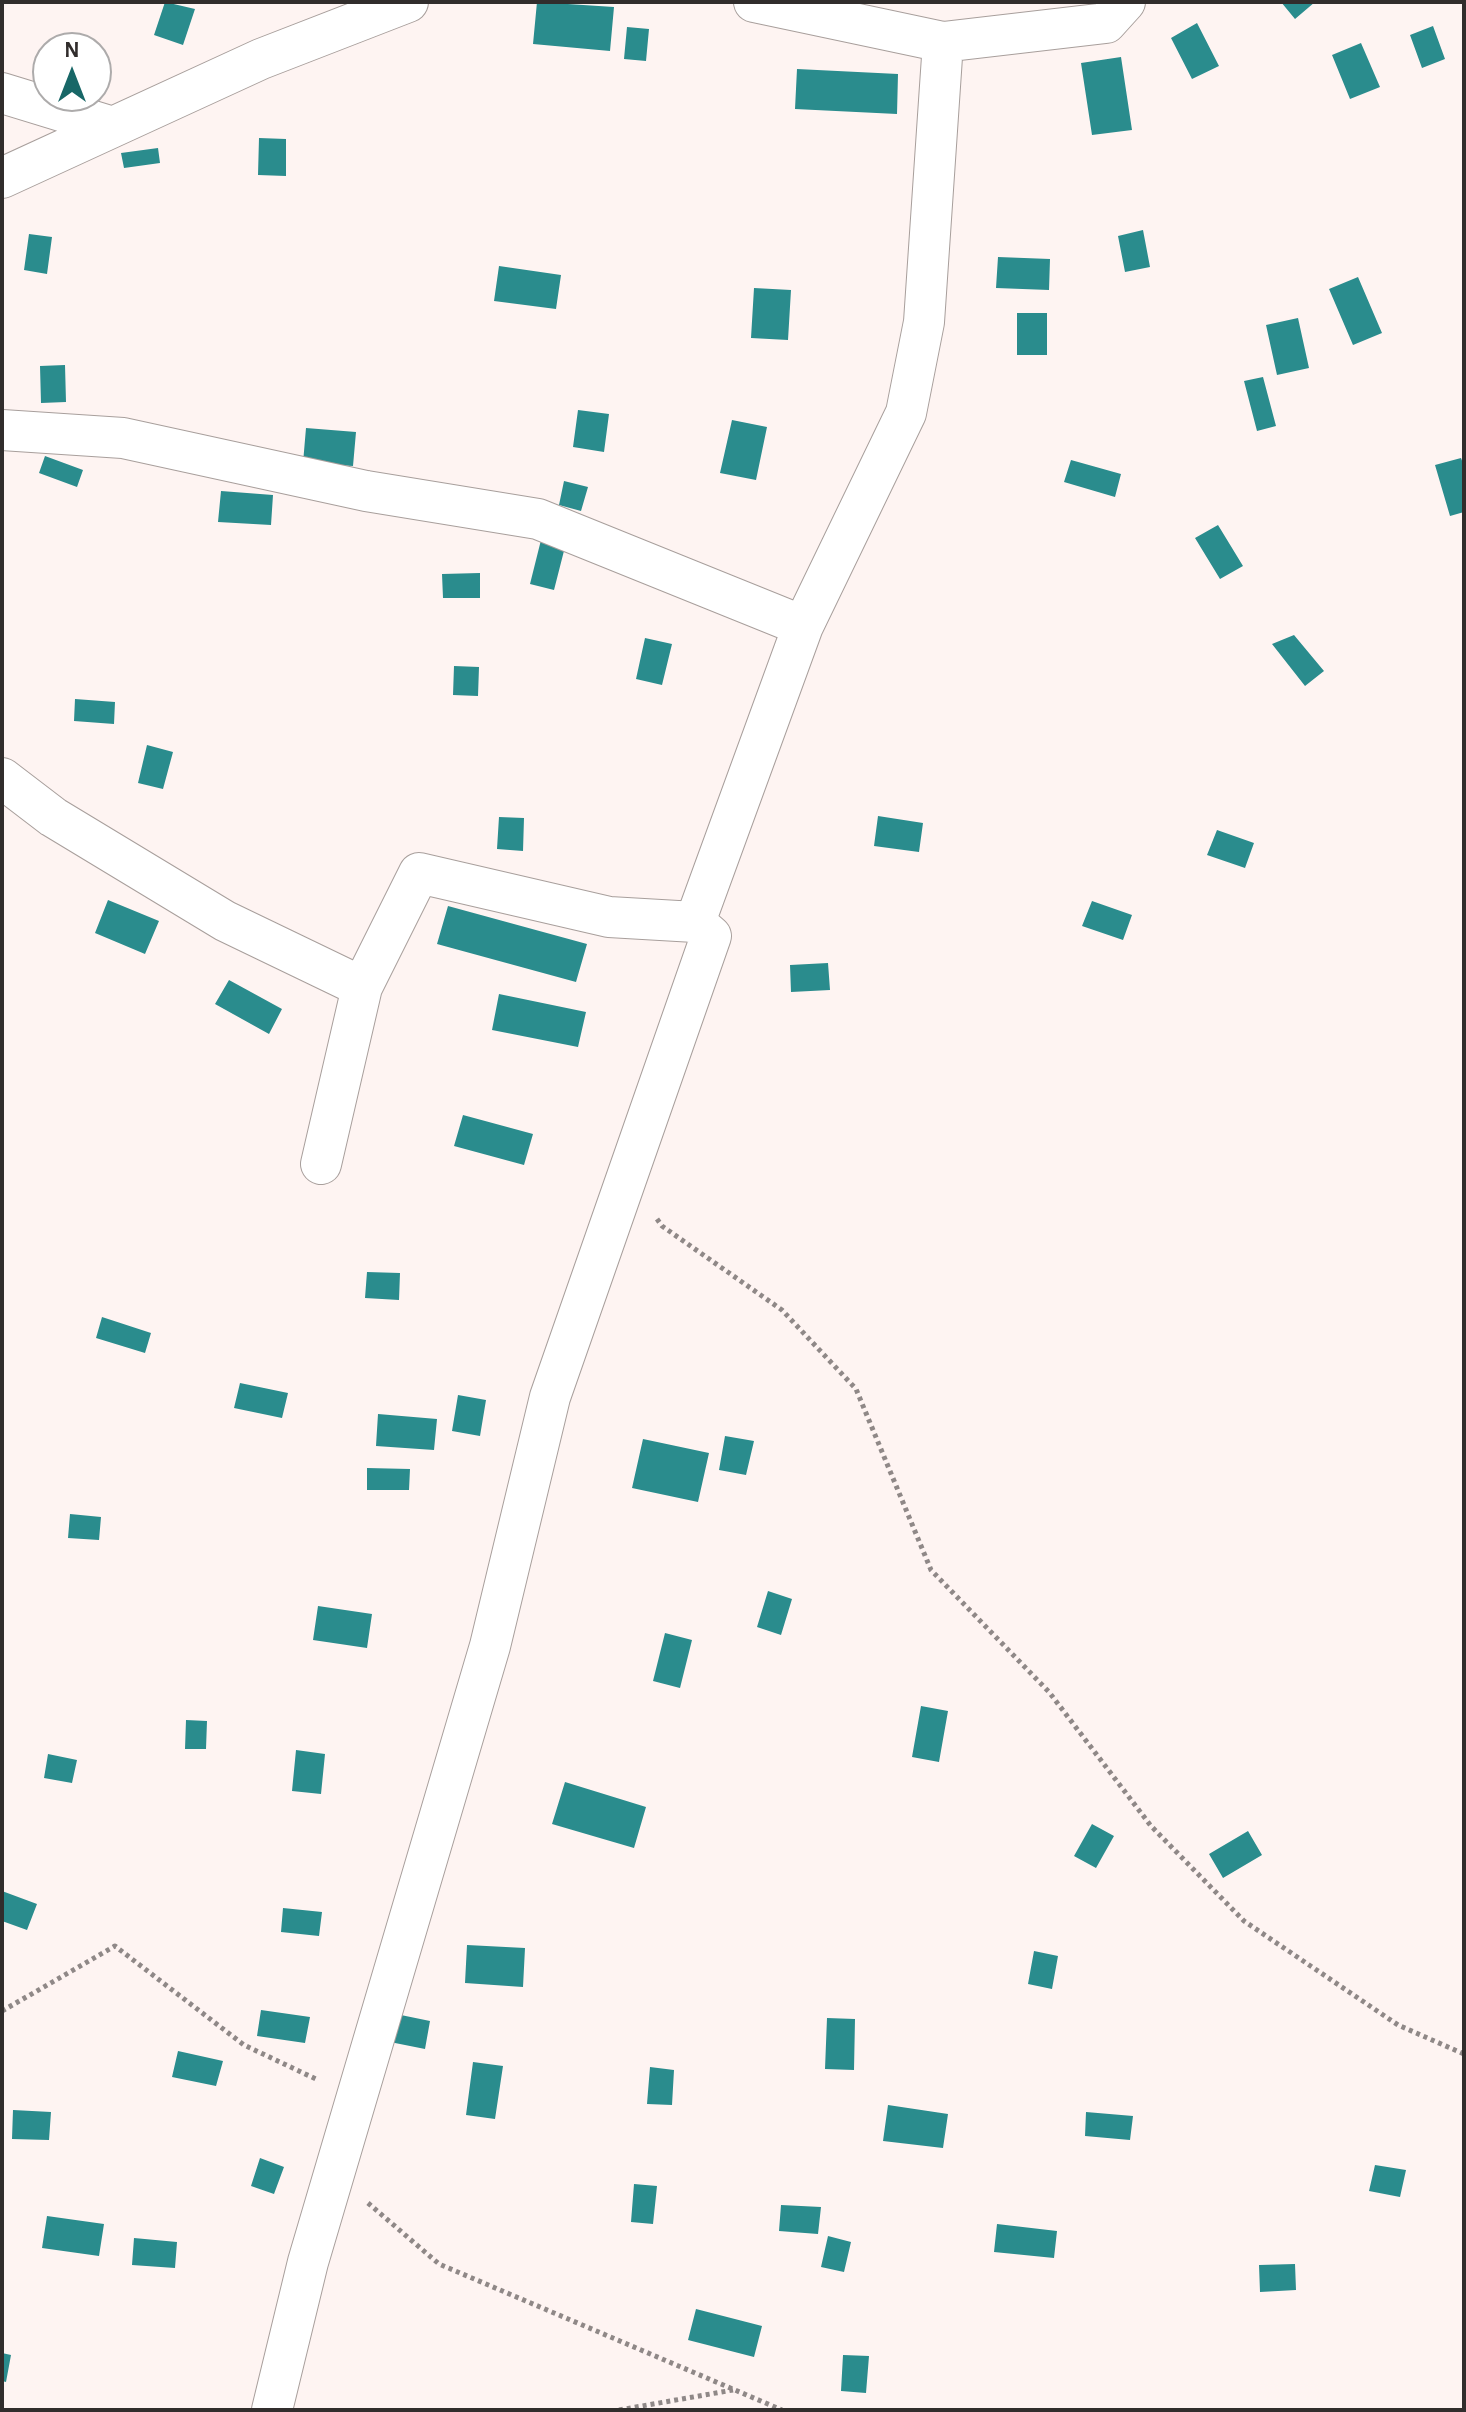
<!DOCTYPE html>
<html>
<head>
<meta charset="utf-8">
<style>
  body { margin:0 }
  #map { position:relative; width:1466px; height:2412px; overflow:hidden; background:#fef4f2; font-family:"Alegreya Sans",sans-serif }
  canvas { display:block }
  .frame { position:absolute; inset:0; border:4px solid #312d2c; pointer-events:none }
  .north { position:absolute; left:32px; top:32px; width:80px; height:80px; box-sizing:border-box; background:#fff; border:2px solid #adabab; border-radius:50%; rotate:0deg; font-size:22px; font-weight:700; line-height:32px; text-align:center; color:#312d2c }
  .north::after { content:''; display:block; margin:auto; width:28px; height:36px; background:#186767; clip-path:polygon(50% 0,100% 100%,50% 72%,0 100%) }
</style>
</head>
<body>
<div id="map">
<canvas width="1466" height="2412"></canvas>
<div class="frame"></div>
<div class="north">N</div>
</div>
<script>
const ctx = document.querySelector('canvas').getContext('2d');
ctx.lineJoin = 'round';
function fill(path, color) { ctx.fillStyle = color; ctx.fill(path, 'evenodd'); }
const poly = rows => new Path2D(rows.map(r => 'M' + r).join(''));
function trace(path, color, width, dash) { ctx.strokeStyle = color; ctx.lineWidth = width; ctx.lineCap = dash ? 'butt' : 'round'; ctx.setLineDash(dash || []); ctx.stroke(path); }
fill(poly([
  [165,2,195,9,183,45,154,35],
  [537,2,614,7,610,51,533,44],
  [1281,2,1315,2,1295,19],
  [1197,23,1219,66,1192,79,1171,38],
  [1433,26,1445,59,1422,68,1410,35],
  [627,27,649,29,646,61,624,59],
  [1361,43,1380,87,1350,99,1332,55],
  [1121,57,1132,130,1092,135,1081,63],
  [797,69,898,74,897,114,795,109],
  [259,138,286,139,286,176,258,175],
  [158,148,160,163,124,168,121,153],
  [1143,230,1150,267,1125,272,1118,236],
  [29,234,52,237,47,274,24,270],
  [998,257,1050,259,1049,290,996,288],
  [499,266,561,275,556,309,494,301],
  [1358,277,1382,333,1353,345,1329,289],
  [754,288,791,290,788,340,751,338],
  [1017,313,1047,313,1047,355,1017,355],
  [1298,318,1309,368,1277,375,1266,325],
  [65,365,66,402,41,403,40,366],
  [1263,377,1276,426,1257,431,1244,381],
  [578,410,609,414,604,452,573,447],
  [732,420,767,427,756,480,720,473],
  [306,428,356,432,353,466,303,463],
  [45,456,83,470,77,487,39,473],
  [1461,458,1464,466,1464,512,1450,516,1435,465],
  [1071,460,1121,474,1115,497,1064,482],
  [564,481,588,487,581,511,559,505],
  [221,491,273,495,271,525,218,522],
  [1218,525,1243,566,1220,579,1195,538],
  [542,536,566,543,554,590,530,584],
  [480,573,480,598,443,598,442,574],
  [1294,635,1324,671,1305,686,1272,644],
  [645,638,672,644,662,685,636,679],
  [454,666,479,667,478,696,453,695],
  [75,699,115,702,114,724,74,721],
  [147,745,173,752,163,789,138,783],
  [878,816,923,823,919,852,874,846],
  [499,817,524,818,523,851,497,849],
  [1217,830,1254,843,1245,868,1207,855],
  [108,900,159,921,145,954,95,933],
  [1092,901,1132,915,1123,940,1082,926],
  [448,906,587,944,576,982,437,944],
  [828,963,830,990,791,992,790,965],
  [229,980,282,1009,269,1034,215,1004],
  [499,994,586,1012,578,1047,492,1030],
  [463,1115,533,1134,524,1165,454,1146],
  [367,1272,400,1273,399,1300,365,1298],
  [102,1317,151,1333,145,1353,96,1338],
  [240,1383,288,1393,282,1418,234,1408],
  [458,1395,486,1400,480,1436,452,1431],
  [378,1414,437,1419,434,1450,376,1446],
  [725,1436,754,1441,746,1475,719,1470],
  [643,1439,709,1453,698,1502,632,1488],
  [367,1468,410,1469,409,1490,367,1490],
  [70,1514,101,1517,99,1540,68,1538],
  [768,1591,792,1599,781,1635,757,1627],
  [318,1606,372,1614,367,1648,313,1640],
  [665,1633,692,1640,680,1688,653,1681],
  [921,1706,948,1711,939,1762,912,1757],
  [186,1720,207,1721,206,1749,185,1749],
  [296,1750,325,1754,321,1794,292,1791],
  [48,1754,77,1760,72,1783,44,1778],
  [565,1782,646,1807,634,1848,552,1824],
  [1092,1824,1114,1836,1096,1868,1074,1856],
  [1248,1831,1262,1855,1223,1878,1209,1854],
  [2,1891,37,1904,27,1930,2,1921],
  [283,1908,322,1912,319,1936,281,1932],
  [467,1945,525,1948,523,1987,465,1983],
  [1034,1951,1058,1956,1052,1989,1028,1984],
  [261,2010,310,2017,305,2043,257,2036],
  [396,2014,430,2021,425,2049,390,2042],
  [827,2018,855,2019,854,2070,825,2069],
  [178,2051,223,2061,216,2086,172,2077],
  [473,2062,503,2066,495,2119,466,2115],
  [650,2067,674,2070,672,2105,647,2104],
  [888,2105,948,2114,943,2148,883,2141],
  [13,2110,51,2112,49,2140,12,2139],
  [1086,2112,1133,2116,1130,2140,1085,2136],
  [260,2158,284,2167,274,2194,251,2186],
  [1375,2165,1406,2170,1400,2197,1369,2191],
  [634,2184,657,2186,653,2224,631,2222],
  [781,2205,821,2207,818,2234,779,2231],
  [47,2216,104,2224,99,2256,42,2248],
  [997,2224,1057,2231,1054,2258,994,2252],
  [828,2236,851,2242,844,2272,821,2267],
  [134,2238,177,2242,175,2268,132,2265],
  [1295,2264,1296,2290,1260,2292,1259,2265],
  [696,2309,762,2326,754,2357,688,2340],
  [2,2353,11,2355,6,2382,2,2381],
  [843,2355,869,2356,866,2393,841,2391]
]), '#2a8c8d');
const street = poly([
  [943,42,1106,23,1125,2],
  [2,93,113,127],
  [2,178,261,59,408,2],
  [2,430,123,438,366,491,538,519,803,626],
  [2,778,53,817,225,921,362,987,419,873,609,917,695,922],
  [321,1164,362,987],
  [272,2410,308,2262,490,1646,550,1397,711,936,695,922,803,626,906,413,924,322,943,42,754,2]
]);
trace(street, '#a89f9c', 42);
trace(poly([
  [657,1219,662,1226,782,1310,856,1389,931,1570,1049,1692,1151,1826,1244,1921,1398,2025,1464,2054],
  [2,2011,115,1946,244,2045,318,2080],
  [368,2203,439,2264,782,2410],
  [619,2410,733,2390]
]), '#8f8887', 5, [4, 4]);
trace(street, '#fff', 40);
</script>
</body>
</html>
